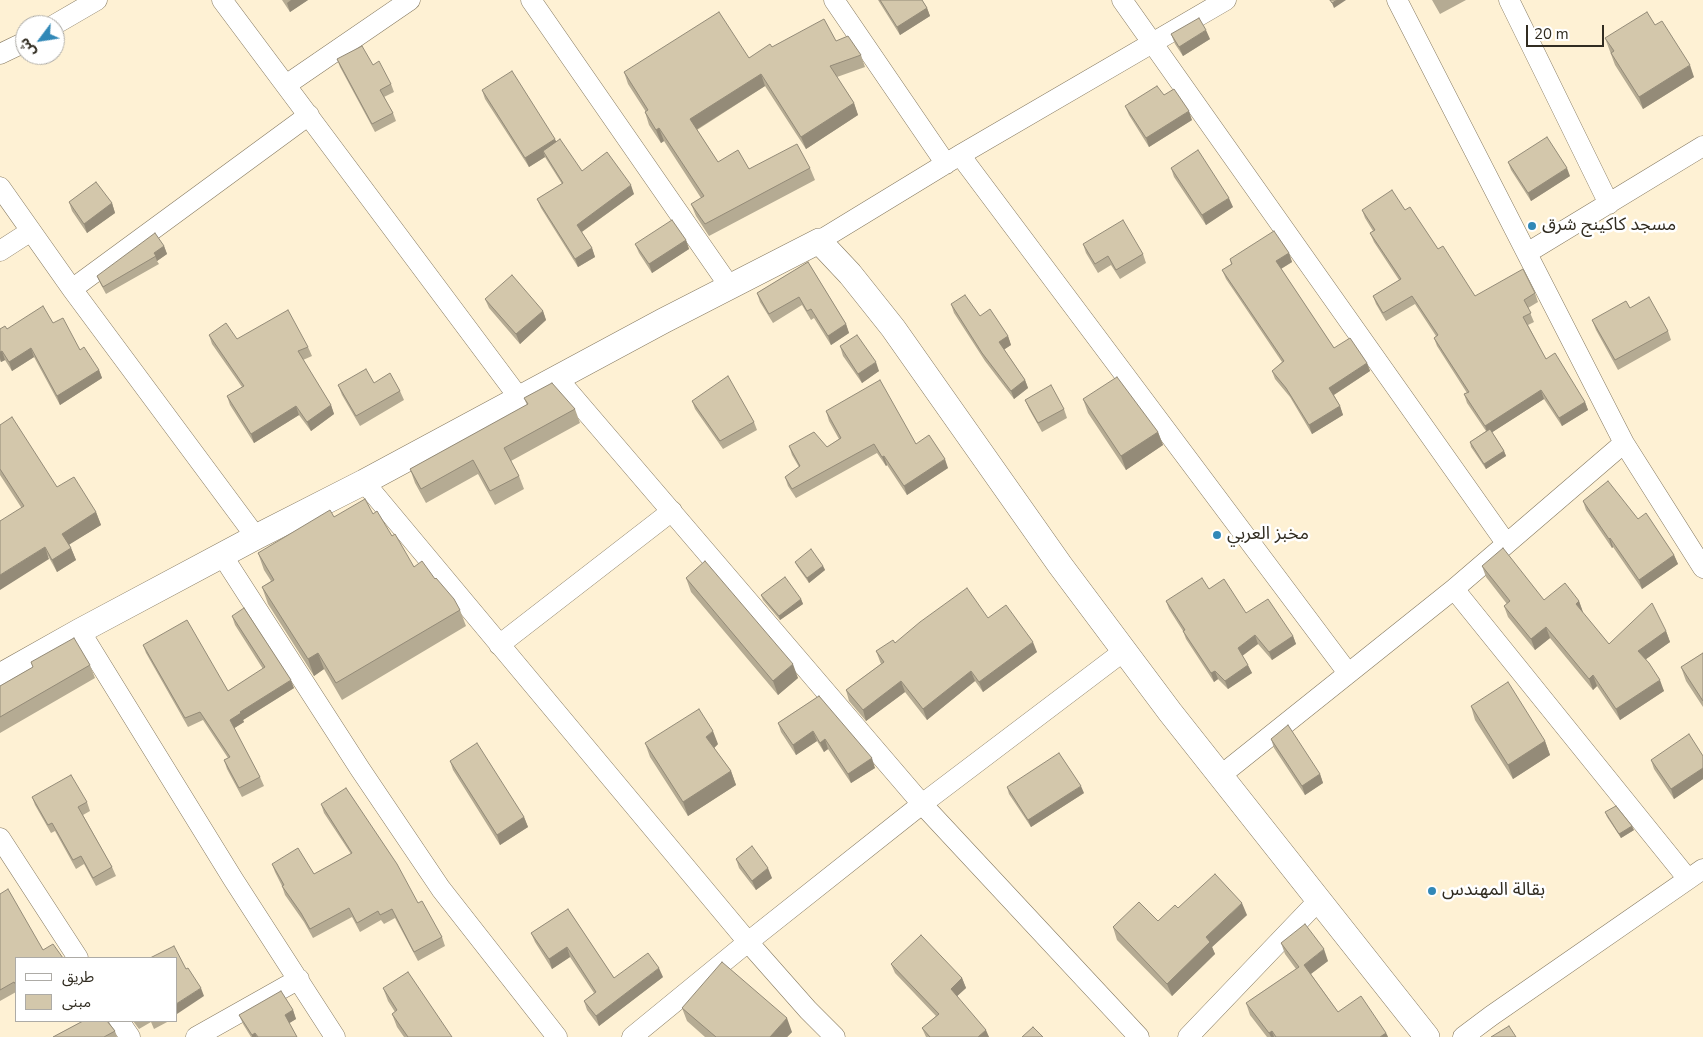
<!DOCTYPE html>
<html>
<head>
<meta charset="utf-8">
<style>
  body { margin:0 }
  #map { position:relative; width:1703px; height:1037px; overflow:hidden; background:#fef1d4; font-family:"Nunito Sans","Noto Sans Arabic",sans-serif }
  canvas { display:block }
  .legend { position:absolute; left:15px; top:957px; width:162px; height:65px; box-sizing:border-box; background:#fff; border:1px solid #adaba6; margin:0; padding:6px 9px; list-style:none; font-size:15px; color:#312c21 }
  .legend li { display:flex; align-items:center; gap:10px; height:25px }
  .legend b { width:25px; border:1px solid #adaba6 }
  .north { position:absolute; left:15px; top:15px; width:50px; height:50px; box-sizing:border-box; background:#fff; border:1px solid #adaba6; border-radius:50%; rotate:239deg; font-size:14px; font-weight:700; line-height:20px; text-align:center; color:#312c21 }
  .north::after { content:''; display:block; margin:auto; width:18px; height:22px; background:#3188b7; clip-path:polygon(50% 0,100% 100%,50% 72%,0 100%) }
  .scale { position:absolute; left:1526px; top:25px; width:78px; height:22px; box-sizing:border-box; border:2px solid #312c21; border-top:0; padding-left:6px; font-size:15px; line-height:18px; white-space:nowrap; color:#312c21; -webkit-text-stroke:4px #fff; paint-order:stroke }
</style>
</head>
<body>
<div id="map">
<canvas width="1703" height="1037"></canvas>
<ul class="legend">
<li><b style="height:6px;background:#fff"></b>طريق</li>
<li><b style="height:14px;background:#d3c7ab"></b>مبنى</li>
</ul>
<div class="north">ش</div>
<div class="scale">20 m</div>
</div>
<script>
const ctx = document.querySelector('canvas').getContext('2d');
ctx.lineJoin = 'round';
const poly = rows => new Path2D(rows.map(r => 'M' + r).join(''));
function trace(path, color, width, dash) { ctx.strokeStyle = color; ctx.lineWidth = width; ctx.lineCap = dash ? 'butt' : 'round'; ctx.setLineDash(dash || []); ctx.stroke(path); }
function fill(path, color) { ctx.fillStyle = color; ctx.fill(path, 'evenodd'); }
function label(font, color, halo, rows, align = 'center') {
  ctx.font = font + ' "Nunito Sans","Noto Sans Arabic",sans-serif'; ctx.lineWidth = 5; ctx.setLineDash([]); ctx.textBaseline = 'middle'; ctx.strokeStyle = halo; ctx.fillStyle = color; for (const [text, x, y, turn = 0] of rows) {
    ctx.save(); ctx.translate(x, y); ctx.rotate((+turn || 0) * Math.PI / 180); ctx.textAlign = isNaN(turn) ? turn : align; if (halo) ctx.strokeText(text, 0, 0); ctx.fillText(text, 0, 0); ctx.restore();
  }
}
const minor = poly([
  [222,0,520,399],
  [531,0,730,287],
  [834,0,946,164],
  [1122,0,1506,543],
  [1397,0,1624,443,1703,568],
  [1509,0,1609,204],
  [54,25,97,0],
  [0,54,25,42],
  [286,85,410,0],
  [960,155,1348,673],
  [0,187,72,289,256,537],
  [819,241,960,155,1226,0],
  [0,251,31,231],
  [1527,253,1703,146],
  [72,289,309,115],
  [558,379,922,804,1139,1037],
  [364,482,748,942,808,1010,835,1037],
  [222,555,360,769,441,889,557,1037],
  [1454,589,1688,879],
  [80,631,233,879,335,1037],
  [499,645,672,511],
  [1220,776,1454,589,1624,443],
  [0,838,78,958],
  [119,1021,130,1037],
  [196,1037,299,979],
  [632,1037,748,942,922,804,1124,651],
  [1188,1037,1318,901],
  [1463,1037,1491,1016,1703,869]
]);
const tertiary = poly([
  [0,676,80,631,256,537,364,482,663,321,819,241,850,274,893,328,1060,565,1170,712,1427,1037]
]);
trace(minor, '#857960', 21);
trace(tertiary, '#857960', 26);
trace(minor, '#fff', 20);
trace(tertiary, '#fff', 25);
fill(poly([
  [282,0,308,0,290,12],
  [878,0,922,0,927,8,930,16,900,35],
  [1432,0,1466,0,1440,14],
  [1171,34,1210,39,1183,56,1175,44],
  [1605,38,1694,77,1643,109,1615,65],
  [836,41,861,55,865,67,837,77,854,103,858,115,806,149,765,86,697,130,718,162,749,169,810,168,815,180,709,236,696,216,691,204,701,198,664,141,661,143,649,125,645,112,646,112,628,84,624,72,749,58,772,47],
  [337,59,373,65,391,84,394,92,384,97,393,113,396,121,375,132,340,67],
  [482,90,556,141,582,171,634,194,582,232,592,248,595,257,578,267,541,208,537,199,562,184,545,157,529,167,485,99],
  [1164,95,1192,120,1149,147,1129,115,1125,106],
  [1508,162,1570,176,1531,201,1511,170],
  [1171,168,1233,207,1206,225,1174,177],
  [69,202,112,203,115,213,87,233,72,211],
  [1362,210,1405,210,1438,249,1475,296,1535,293,1538,302,1528,308,1534,322,1528,325,1546,359,1585,402,1588,410,1562,426,1544,399,1492,432,1504,451,1506,456,1486,469,1471,447,1470,442,1486,431,1467,403,1464,394,1467,393,1437,346,1434,338,1436,336,1415,304,1386,321,1376,304,1373,296,1399,280,1374,242,1370,233,1373,231,1365,218],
  [686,240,689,249,652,273,639,253,635,244],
  [1083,244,1143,254,1146,263,1120,279,1111,265,1098,273,1086,253],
  [164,246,167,254,157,261,159,264,106,294,100,283,97,276],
  [1289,253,1292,262,1281,269,1334,348,1367,363,1370,371,1334,395,1340,406,1343,415,1312,434,1290,397,1275,379,1272,371,1282,362,1226,279,1222,270,1231,264,1230,259],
  [808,262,846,324,849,333,831,345,814,318,811,320,802,305,773,323,760,302,757,293],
  [485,299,543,311,546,320,520,344,489,308],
  [951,304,980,316,1008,336,1011,345,1004,349,1025,380,1028,388,1014,399,985,361,954,313],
  [1592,320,1668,331,1671,340,1618,370,1596,330],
  [53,323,99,370,102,378,60,405,34,357,12,371,5,360,1,362,0,360,0,329,7,329],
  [209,335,237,339,308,347,312,356,303,360,331,405,334,414,311,431,299,415,254,443,230,405,227,396,242,387,212,344],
  [840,346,879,371,862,383,843,356],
  [374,383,400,391,404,400,360,426,342,395,338,385],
  [524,398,575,409,580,423,511,461,519,476,524,489,495,505,478,474,426,503,415,483,410,469,527,405],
  [1083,399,1158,432,1163,445,1126,470,1088,413],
  [1025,400,1064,409,1067,418,1042,432,1029,409],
  [692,401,754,422,757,430,723,449,695,409],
  [826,411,916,444,948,468,907,495,887,465,886,466,877,453,796,498,788,486,785,477,799,467,792,455,789,446,827,447,839,439,829,421],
  [0,425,57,487,96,512,101,525,69,544,71,548,76,560,57,572,21,507,0,475],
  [1583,501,1638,519,1674,555,1678,564,1642,589,1613,547,1612,548,1586,510],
  [373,514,392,536,414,567,435,579,460,610,466,626,342,700,324,669,314,676,268,604,262,587,271,581,264,570,258,553,334,517],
  [795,562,823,566,825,570,809,583,797,566],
  [1482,566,1544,600,1579,601,1583,613,1609,644,1666,631,1670,642,1646,659,1664,691,1620,720,1597,686,1593,690,1550,638,1535,650,1508,617,1504,606,1507,604,1486,577],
  [686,578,798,678,778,695,691,592],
  [1209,589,1246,613,1293,636,1296,644,1272,660,1258,644,1242,655,1252,673,1228,689,1218,679,1214,682,1186,639,1183,631,1169,609,1166,601],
  [761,595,801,599,803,604,780,620,763,600],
  [232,616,294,688,243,720,244,722,234,728,260,777,264,786,242,797,227,769,224,760,228,758,203,720,188,727,146,653,143,645,228,691,263,669,235,625],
  [988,618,1037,652,983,692,975,681,927,720,905,692,866,721,849,701,846,690,881,664,876,651,895,643],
  [1703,653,1703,707,1686,681,1681,667],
  [31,662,90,665,95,678,0,733,0,686,33,667],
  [819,696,875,768,851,783,828,749,824,752,817,741,796,755,781,732,778,723],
  [1471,706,1545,741,1550,755,1513,779,1475,720],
  [1271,739,1320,774,1323,783,1305,795,1274,748],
  [645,743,718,744,714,748,731,771,736,785,688,816,650,757],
  [1703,756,1703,779,1674,799,1654,769,1651,760],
  [450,761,524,817,528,827,500,845,453,770],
  [1007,787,1084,793,1031,827,1009,794],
  [32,797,87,802,90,811,83,815,112,867,116,876,96,886,84,864,76,869,55,831,51,833,35,805],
  [321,804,418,903,442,937,445,946,418,961,395,918,384,924,381,920,360,932,352,917,313,938,304,922,285,895,282,886,275,872,272,864,314,874,351,854,324,813],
  [1605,812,1634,830,1621,838,1607,817],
  [736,859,772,878,756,890,739,868],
  [0,894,43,950,63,958,16,958,16,992,0,1001],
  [1178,908,1247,915,1212,947,1215,954,1172,996,1117,940,1113,927,1158,921],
  [568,909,614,978,663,977,599,1026,587,1010,584,1001,594,993,570,957,552,969,535,942,531,933],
  [1281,943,1328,961,1311,974,1338,1012,1386,1033,1388,1037,1267,1037,1250,1015,1246,1003,1296,969,1285,954],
  [891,964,962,978,966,988,957,996,989,1037,926,1037,922,1028,936,1016,895,973],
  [383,988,452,1037,404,1037,397,1027,392,1014,395,1012,388,1001],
  [682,1008,792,1032,787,1037,705,1037,687,1021],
  [293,1010,296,1019,289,1023,297,1037,251,1037,243,1024,239,1015],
  [83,1021,108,1021,115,1031,117,1037,53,1037],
  [133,1021,169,1021,154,1029,151,1022,139,1029]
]), '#b5ab93');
fill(poly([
  [291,0,308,0,290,12,287,3],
  [1337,0,1346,0,1334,8,1332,3],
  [927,8,930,16,900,35,897,27],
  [1206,30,1210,39,1183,56,1179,47],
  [1690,65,1694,77,1643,109,1639,97],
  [761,74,765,86,694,131,690,119],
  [854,103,858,115,806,149,801,137],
  [1189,111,1192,120,1149,147,1146,138],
  [659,128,664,141,661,143,656,130],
  [555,139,559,148,543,151,545,157,529,167,525,158],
  [1567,168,1570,176,1531,201,1528,193],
  [631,185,634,194,580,233,577,225],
  [1229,198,1233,207,1206,225,1202,215],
  [112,203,115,213,87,233,84,224],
  [686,240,689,249,652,273,649,264],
  [164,246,167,254,157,261,154,253],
  [592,248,595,257,578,267,575,259],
  [1289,253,1292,262,1279,270,1276,261],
  [543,311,546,320,520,344,516,334],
  [846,324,849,333,831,345,828,336],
  [1008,336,1011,345,1002,351,999,342],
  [31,348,34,357,12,371,9,362],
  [2,351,5,360,1,362,0,358,0,352],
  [876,362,879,371,862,383,858,374],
  [1367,363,1370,371,1332,396,1329,388],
  [99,370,102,378,60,405,57,396],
  [1025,380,1028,388,1014,399,1011,391],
  [1541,390,1544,399,1488,435,1485,426],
  [1585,402,1588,410,1562,426,1559,418],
  [331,405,334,414,311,431,307,422],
  [296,406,299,415,254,443,251,434],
  [1340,406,1343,415,1312,434,1309,425],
  [1158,432,1163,445,1126,470,1121,456],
  [1504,451,1506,456,1486,469,1484,464],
  [884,456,887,465,886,466,882,457],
  [945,459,948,468,907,495,904,486],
  [96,512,101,525,67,546,62,534],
  [1610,538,1613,547,1612,548,1609,539],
  [45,547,49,559,0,590,0,575],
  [71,548,76,560,57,572,52,560],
  [1674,555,1678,564,1642,589,1639,580],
  [823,566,825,570,809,583,807,578],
  [801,599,803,604,780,620,779,616],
  [1579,601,1583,612,1580,615,1576,604],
  [1546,627,1550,638,1535,650,1531,639],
  [1666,631,1670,642,1642,662,1638,651],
  [1255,635,1258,644,1241,657,1238,648],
  [1293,636,1296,644,1272,660,1269,652],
  [1033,642,1037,652,983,692,979,682],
  [318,653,324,669,314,676,308,659],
  [793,664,798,678,778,695,773,681],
  [1248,665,1252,673,1228,689,1225,681],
  [971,671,975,681,927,720,923,709],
  [1215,671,1218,679,1214,682,1211,673],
  [1593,675,1597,686,1593,690,1589,679],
  [291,680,294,688,243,720,244,722,233,729,230,720,240,712],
  [1660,680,1664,691,1620,720,1616,709],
  [901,681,905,692,866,721,863,710],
  [713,731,718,744,711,751,706,737],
  [813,731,817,741,796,755,793,745],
  [825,739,828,749,824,752,820,743],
  [1545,741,1550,755,1513,779,1508,765],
  [872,758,875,768,851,783,848,774],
  [1703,768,1703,779,1674,799,1671,789],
  [731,771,736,785,688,816,683,802],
  [1320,774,1323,783,1305,795,1302,786],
  [1081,786,1084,793,1031,827,1028,820],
  [524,817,528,827,500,845,497,835],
  [1632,826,1634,830,1621,838,1619,834],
  [768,868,772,878,756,890,752,881],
  [1242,903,1247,915,1212,947,1215,954,1172,996,1167,984,1206,937],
  [567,947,570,957,552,969,549,959],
  [1324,949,1328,961,1308,976,1304,965],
  [659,968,663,977,599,1026,596,1016],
  [962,978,966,988,954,999,951,989],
  [201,988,204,996,177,1014,176,1011,176,1004],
  [293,1010,296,1019,288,1024,285,1015],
  [787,1018,792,1032,787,1037,770,1037],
  [986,1030,989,1037,978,1037],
  [1272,1031,1274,1037,1271,1037,1269,1033],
  [255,1033,257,1037,252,1037,252,1035],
  [1386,1033,1388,1037,1380,1037]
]), '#948b78');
const building = poly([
  [880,0,922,0,927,8,897,27,880,0],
  [1330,0,1337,0,1332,3,1330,0],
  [719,12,749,58,770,44,772,47,824,19,836,41,848,36,861,55,830,66,854,103,801,137,761,74,690,119,718,162,738,150,749,169,797,144,810,168,705,224,691,204,704,196,659,128,656,130,645,112,648,110,624,72,719,12],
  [1647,12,1655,25,1662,21,1690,65,1639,97,1611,53,1614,51,1605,38,1647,12],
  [1199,18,1206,30,1179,47,1171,34,1199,18],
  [362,46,373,65,379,61,391,84,380,90,393,113,372,124,337,59,362,46],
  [512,71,555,139,525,158,482,90,512,71],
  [1157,86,1164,95,1174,89,1189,111,1146,138,1125,106,1157,86],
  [1547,137,1567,168,1528,193,1508,162,1547,137],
  [560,139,582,171,607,152,631,185,577,225,592,248,575,259,537,199,563,183,543,151,560,139],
  [1198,150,1229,198,1202,215,1171,168,1198,150],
  [96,182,112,203,84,224,69,202,96,182],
  [1392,190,1405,210,1410,207,1438,249,1443,246,1475,296,1523,269,1535,293,1524,300,1531,313,1523,317,1546,359,1555,353,1585,402,1559,418,1541,390,1485,426,1464,394,1469,392,1434,338,1438,335,1412,296,1383,313,1373,296,1401,279,1370,233,1375,230,1362,210,1392,190],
  [672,220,686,240,649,264,635,244,672,220],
  [1123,220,1143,254,1116,270,1108,256,1095,264,1083,244,1123,220],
  [1274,231,1289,253,1276,261,1334,348,1350,338,1367,363,1329,388,1340,406,1309,425,1286,388,1272,371,1284,361,1222,270,1232,264,1230,259,1274,231],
  [155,233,164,246,154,253,156,256,103,287,97,276,155,233],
  [808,262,846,324,828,336,811,309,807,311,799,297,769,314,757,293,808,262],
  [512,275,543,311,516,334,485,299,512,275],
  [965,295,980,316,990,309,1008,336,999,342,1025,380,1011,391,982,353,951,304,965,295],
  [1649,297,1668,331,1615,360,1592,320,1626,301,1630,308,1649,297],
  [43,306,53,323,63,318,80,350,84,347,99,370,57,396,31,348,9,362,2,351,0,352,0,329,5,326,7,329,43,306],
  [288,310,308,347,298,351,331,405,307,422,296,406,251,434,227,396,244,386,209,335,226,323,237,339,288,310],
  [857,335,876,362,858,374,840,346,857,335],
  [366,369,374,383,390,373,400,391,356,416,338,385,366,369],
  [728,376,754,422,720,441,692,401,728,376],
  [1117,377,1158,432,1121,456,1083,399,1117,377],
  [880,380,916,444,929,435,945,459,904,486,884,456,882,457,874,444,792,489,785,477,800,466,789,446,814,432,827,447,841,438,826,411,880,380],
  [552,383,575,409,504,448,519,476,490,491,473,460,421,489,410,469,528,404,524,398,552,383],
  [1051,385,1064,409,1038,423,1025,400,1051,385],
  [12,417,57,487,74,477,96,512,62,534,71,548,52,560,45,547,0,575,0,521,24,506,0,469,0,425,12,417],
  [1490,429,1504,451,1484,464,1470,442,1490,429],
  [1608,481,1638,519,1646,513,1674,555,1639,580,1610,538,1609,539,1583,501,1608,481],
  [365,499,373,514,377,511,392,536,395,534,414,567,422,561,435,579,436,578,454,599,460,610,336,683,318,653,308,659,262,587,274,580,258,553,330,510,334,517,365,499],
  [1503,548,1544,600,1565,583,1579,601,1576,604,1609,644,1652,603,1666,631,1638,651,1649,663,1660,680,1616,709,1593,675,1589,679,1546,627,1531,639,1504,606,1510,601,1482,566,1503,548],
  [811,549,823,566,807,578,795,562,811,549],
  [705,561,793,664,773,681,686,578,705,561],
  [785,577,801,599,779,616,761,595,785,577],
  [1202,578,1209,589,1224,579,1246,613,1268,599,1293,636,1269,652,1255,635,1238,648,1248,665,1225,681,1215,671,1211,673,1183,631,1185,630,1166,601,1202,578],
  [967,588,988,618,1006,605,1033,642,979,682,971,671,923,709,901,681,863,710,846,690,884,662,876,651,893,640,895,643,920,622,967,588],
  [244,608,291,680,240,712,241,713,230,720,260,777,239,788,224,760,230,757,200,712,185,718,143,645,187,620,228,691,265,667,232,616,244,608],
  [74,638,90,665,0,717,0,686,33,667,31,662,74,638],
  [1703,653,1703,701,1681,667,1703,653],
  [1508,682,1545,741,1508,765,1471,706,1508,682],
  [819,696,872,758,848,774,825,739,820,743,813,731,793,745,778,723,819,696],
  [699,709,713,731,706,737,731,771,683,802,645,743,699,709],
  [1288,725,1320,774,1302,786,1271,739,1288,725],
  [1689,734,1703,756,1703,768,1671,789,1651,760,1689,734],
  [477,743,524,817,497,835,450,761,477,743],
  [1059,753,1081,786,1028,820,1007,787,1059,753],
  [71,775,87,802,78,807,112,867,93,878,81,856,73,860,52,823,48,825,32,797,71,775],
  [346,788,397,864,418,903,422,901,442,937,414,952,392,909,380,915,378,911,357,923,349,908,310,929,301,913,282,886,284,885,272,864,298,848,314,874,352,853,321,804,346,788],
  [1616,806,1632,826,1619,834,1605,812,1616,806],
  [752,846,768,868,752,881,736,859,752,846],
  [1215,874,1242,903,1206,937,1210,942,1167,984,1113,927,1139,902,1158,921,1175,905,1178,908,1215,874],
  [8,889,43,950,53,944,63,958,16,958,16,985,14,982,0,990,0,894,8,889],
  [568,909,614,978,648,953,659,968,596,1016,584,1001,596,992,567,947,549,959,531,933,568,909],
  [1305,924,1324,949,1304,965,1338,1012,1361,996,1386,1033,1380,1037,1276,1037,1272,1031,1269,1033,1246,1003,1299,967,1281,943,1305,924],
  [921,935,962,978,951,989,986,1030,978,1037,930,1037,922,1028,939,1014,891,964,921,935],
  [174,946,186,969,188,968,201,988,176,1004,176,958,150,958,174,946],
  [722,962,787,1018,770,1037,716,1037,682,1008,722,962],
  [408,972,452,1037,408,1037,392,1014,397,1010,383,988,408,972],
  [281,991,293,1010,285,1015,297,1037,258,1037,255,1033,252,1035,239,1015,281,991],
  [83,1021,107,1021,115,1031,104,1037,53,1037,83,1021],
  [1509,1026,1516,1037,1491,1037,1509,1026],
  [1033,1027,1043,1037,1022,1037,1033,1027]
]);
fill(building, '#d3c7ab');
trace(building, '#948b78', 1);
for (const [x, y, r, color] of [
  [1532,226,5,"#3188b7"],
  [1217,535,5,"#3188b7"],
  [1432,891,5,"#3188b7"]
]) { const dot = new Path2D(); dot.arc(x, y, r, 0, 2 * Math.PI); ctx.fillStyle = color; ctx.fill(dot); trace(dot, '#fff', 2); }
label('18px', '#312c21', '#fff', [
  ["مسجد كاكينج شرق",1542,226],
  ["مخبز العربي",1227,535],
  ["بقالة المهندس",1442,891]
], 'left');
</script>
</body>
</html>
